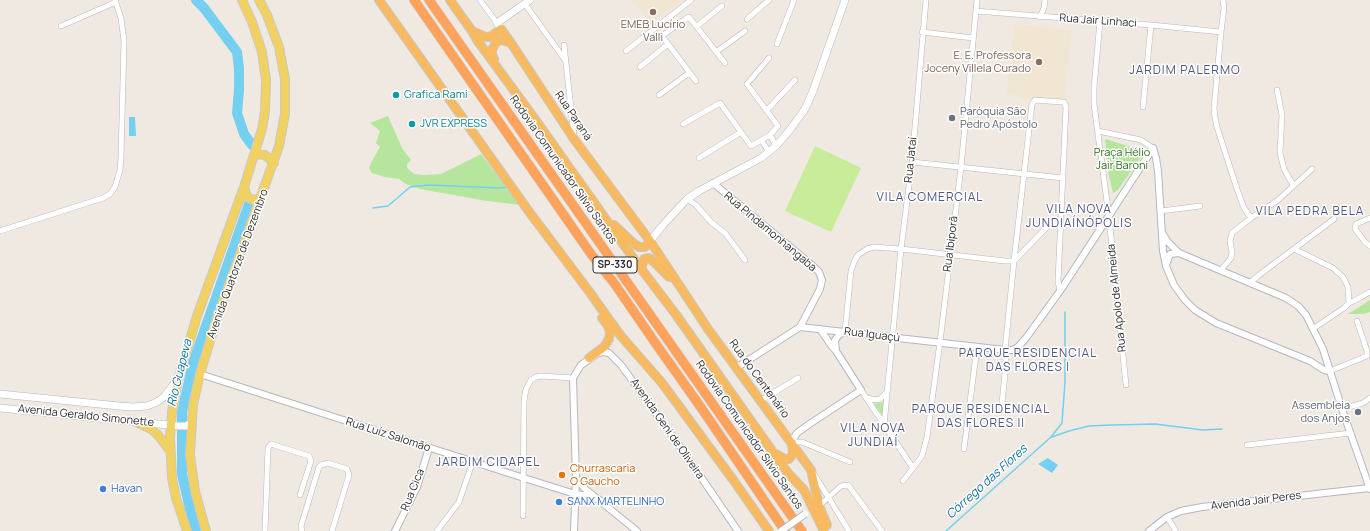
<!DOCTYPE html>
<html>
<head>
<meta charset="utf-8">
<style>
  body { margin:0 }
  canvas { display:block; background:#efe9e1 }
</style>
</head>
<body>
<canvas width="1370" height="531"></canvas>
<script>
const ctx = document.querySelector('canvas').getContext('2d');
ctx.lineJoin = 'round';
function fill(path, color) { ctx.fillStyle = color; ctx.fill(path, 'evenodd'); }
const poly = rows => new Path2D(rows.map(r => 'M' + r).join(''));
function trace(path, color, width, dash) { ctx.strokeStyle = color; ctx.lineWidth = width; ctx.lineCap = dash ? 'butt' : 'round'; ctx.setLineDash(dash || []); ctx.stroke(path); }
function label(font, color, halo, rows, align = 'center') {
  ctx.font = font + ' Manrope,sans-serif'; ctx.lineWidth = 3; ctx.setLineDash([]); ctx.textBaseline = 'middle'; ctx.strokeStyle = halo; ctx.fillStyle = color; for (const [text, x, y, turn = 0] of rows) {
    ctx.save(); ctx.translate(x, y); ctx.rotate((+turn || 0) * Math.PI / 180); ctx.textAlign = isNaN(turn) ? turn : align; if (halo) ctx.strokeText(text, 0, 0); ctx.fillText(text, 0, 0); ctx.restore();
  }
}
fill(poly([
  [632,0,681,0,650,24],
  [1014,24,1072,31,1064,100,1026,99,1007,93]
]), '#f0e6d1');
fill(poly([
  [388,116,402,148,411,160,407,164,407,168,414,174,424,175,441,174,481,154,520,205,487,201,420,189,406,184,399,179,385,177,372,173,369,168,373,159,380,147,376,143,380,131,370,123],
  [1105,139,1145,151,1118,190,1113,193,1109,176],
  [1370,300,1370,312,1363,314,1348,314],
  [884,402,883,416,874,404]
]), '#b6e59e');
fill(poly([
  [815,146,861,168,831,232,785,211]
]), '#c9ec9a');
fill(poly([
  [129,117,135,117,136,136,129,136],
  [1048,458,1058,465,1052,473,1038,464]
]), '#75cff0');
trace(poly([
  [373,208,388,206,410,187,428,185,499,188,508,187],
  [245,217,250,217],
  [1052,437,1069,431,1089,426,1112,425,1155,424,1203,430,1222,429],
  [946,531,1051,437,1062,423,1065,382,1065,312]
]), '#75cff0', 1.5);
trace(poly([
  [196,0,204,8,237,52,239,69,239,90,237,113,244,134,252,145],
  [196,531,191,514,182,474,182,412,193,363,249,204]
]), '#75cff0', 10);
const minor = poly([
  [480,0,497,23],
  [1223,0,1224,8,1221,32,1214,108,1215,118,1217,127,1237,189,1244,208,1251,218],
  [525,4,565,60],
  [976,11,1151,25,1221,32],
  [1040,17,1044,8,1045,0],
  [747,19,769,0],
  [1100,21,1094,88,1094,104,1109,217,1126,385],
  [61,26,116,2],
  [697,26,722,6],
  [922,32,973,38],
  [777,44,794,0],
  [564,45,574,136],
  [626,51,691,0],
  [716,52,745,31],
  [640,67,668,44],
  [696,81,662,36,684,20,689,17,725,63],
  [1277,90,1282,115,1280,153,1284,169,1293,185],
  [659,95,689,73],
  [1143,107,1151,25],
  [767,110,795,80],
  [683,124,720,103,751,146,770,135,778,126,747,84,769,58],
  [1098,131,1141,140,1153,148],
  [770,135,776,146],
  [762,141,769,152],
  [699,158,741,132],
  [912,162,1063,178],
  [687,199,696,205,711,222,725,233,745,260],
  [1161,211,1200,206],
  [1370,218,1356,224,1355,229,1365,242,1370,246],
  [0,231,103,198,110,194,115,187,120,170,121,158,124,41,121,18,115,0],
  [1294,249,1333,268,1343,277,1348,287,1349,303,1344,308,1314,328],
  [1221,270,1231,258,1232,253,1230,241,1232,233,1251,218,1278,200,1312,169],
  [1251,282,1259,275,1334,219],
  [1349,303,1354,301,1370,292],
  [845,331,851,271,854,262,858,255,867,249,874,247,901,249,1005,261,1014,261,1049,225,1061,222],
  [1330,371,1367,356,1367,351,1357,321],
  [861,390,913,468],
  [867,398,876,400,880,399,887,392],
  [760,401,798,378],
  [1002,403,1006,364,1005,350,1014,261,1032,104,1035,100,1061,102,1064,102,1066,107,1058,281,1060,291],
  [1342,409,1363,403,1370,398],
  [884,425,901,249,912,162,926,0],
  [791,442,802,442,850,462],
  [1247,445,1351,433],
  [964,449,977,347],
  [814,474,849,531],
  [903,481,922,456,927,437,940,342,961,167,977,0],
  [819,506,841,486,848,485,882,531],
  [523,516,524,401,526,389,531,380,536,377,541,376,573,378],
  [1167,517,1176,531],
  [265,531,268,448,271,444,309,456,311,461,300,495],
  [302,531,301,526,319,467,321,465,328,463,347,469,349,475,332,531],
  [437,531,459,502,473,461]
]);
const tertiary = poly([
  [1153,148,1156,158,1158,171,1163,251,1166,266,1174,285,1185,300,1195,310,1216,323,1310,361,1324,370,1330,371],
  [713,183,812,265,819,272,822,280,820,289,800,327],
  [1163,234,1167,241,1179,253,1286,298,1298,306,1306,315,1323,349,1342,409,1370,489],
  [1166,265,1170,254,1179,253],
  [836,351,835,340,839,335,845,331],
  [736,368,800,327,1005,350,1013,350,1018,347,1026,338,1060,291,1153,148],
  [200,374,524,478,575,494,589,496,600,500],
  [791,442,797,433,808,425,861,390,836,351,831,345,820,329],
  [576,478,584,488,637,531],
  [395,531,417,487,429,448],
  [574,531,576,478,573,378,581,365,598,353,603,352,609,353,621,365,681,448,738,531],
  [1149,531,1167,517,1181,511,1202,507,1369,488]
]);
const secondary = poly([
  [501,29,497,23,530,0],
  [650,241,663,225,687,199,699,191,761,158,776,146,789,131,805,109,813,91,845,0],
  [0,394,119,406,133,407,147,406,157,402,164,397,177,380],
  [0,408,178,426,186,426,191,423]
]);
const primary = poly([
  [255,154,265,155,274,163],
  [244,187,247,197,253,200,260,198],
  [136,422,151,429,158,435,170,451],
  [187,531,176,498,172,478,171,458,170,437,172,412,178,380,197,316,244,187,262,129,265,112,266,80,262,52,252,22,242,0],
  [206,531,195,491,190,455,193,405,200,374,216,321,279,146,285,114,285,79,279,47,267,15,259,0]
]);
const trunk = poly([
  [379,0,530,213,588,290,621,336,662,383,734,481,769,531],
  [450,0,472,31,477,40,537,122,636,262,677,316,782,465,788,473,804,490,824,531],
  [472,31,486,37,490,37,501,29,511,43,574,139,650,241,708,329,811,470,819,506,827,525],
  [494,59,491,52,495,44,498,41,502,40,511,43],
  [614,225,633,243,639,247,645,247,650,241],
  [641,269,644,259,649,258,654,262,669,277],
  [589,358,604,347,609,339,610,332,608,326,602,318],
  [776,454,785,459,789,459,793,454,792,443]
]);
const motorway = poly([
  [414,0,591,254,614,283,656,344,702,409,785,531],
  [429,0,802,531]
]);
trace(minor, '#b4b7c1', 6);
trace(tertiary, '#b4b7c1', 8);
trace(secondary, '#b4b7c1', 8);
trace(primary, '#c9c9c9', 10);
trace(trunk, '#c9c9c9', 10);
trace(motorway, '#c9c9c9', 10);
trace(minor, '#fff', 5);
trace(tertiary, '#fff', 6);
trace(secondary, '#fff', 7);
trace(primary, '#f2d163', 8);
trace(trunk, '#f8ba60', 8);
trace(motorway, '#ffa35c', 9);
const tertiaryBridge = poly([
  [781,531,805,514]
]);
trace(tertiaryBridge, '#b4b7c1', 8, []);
trace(tertiaryBridge, '#fff', 6);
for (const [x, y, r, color] of [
  [653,12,4,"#8d6e63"],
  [1039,62,4,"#8d6e63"],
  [396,95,4,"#0f9aa8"],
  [952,118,4,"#6b7280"],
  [412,124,4,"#0f9aa8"],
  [1358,412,4,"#6b7280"],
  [562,475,4,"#e8710a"],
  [103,489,4,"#3f7fe0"],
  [559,502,4,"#3f7fe0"]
]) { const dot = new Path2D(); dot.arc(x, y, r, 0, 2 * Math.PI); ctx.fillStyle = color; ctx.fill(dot); trace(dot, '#fff', 1.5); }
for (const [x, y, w] of [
  [615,265,44]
]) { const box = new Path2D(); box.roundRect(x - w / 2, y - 8, w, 16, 3); ctx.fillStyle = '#fff'; ctx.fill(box); trace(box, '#2e2e2e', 1); }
label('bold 10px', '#2e2e2e', null, [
  ["SP-330",615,265]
]);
label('11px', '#2e2e2e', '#fff', [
  ["Rua Jair Linhaci",1098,21,4],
  ["Rua Paraná",573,116,56],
  ["Rua Jataí",911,160,-84],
  ["Rodovia Comunicador Silvio Santos",563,170,55],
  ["Rua Pindamonhangaba",770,232,40],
  ["Rua Ibiporã",951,244,-83],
  ["Avenida Quatorze de Dezembro",238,264,-70],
  ["Rua Apolo de Almeida",1117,298,-96],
  ["Rua Iguaçú",872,335,7],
  ["Rua do Centenário",759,379,54],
  ["Avenida Geraldo Simonette",86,416,6],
  ["Avenida Geni de Oliveira",667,429,55],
  ["Rua Luíz Salomão",388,435,18],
  ["Rodovia Comunicador Silvio Santos",749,435,55],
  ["Rua Cica",413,490,-68],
  ["Avenida Jair Peres",1256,501,-7]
]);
label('11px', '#785e54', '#fff', [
  ["EMEB Lucírio",653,25],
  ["Valli",653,38],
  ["E. E. Professora",1031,56,"right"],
  ["Joceny Villela Curado",1031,69,"right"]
]);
label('11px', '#0d838f', '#fff', [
  ["Grafica Rami",404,95],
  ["JVR EXPRESS",420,124]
], 'left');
label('11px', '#5b616d', '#fff', [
  ["Paróquia São",960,112],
  ["Pedro Apóstolo",960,125],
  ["Assembleia",1350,406,"right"],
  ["dos Anjos",1350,419,"right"]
], 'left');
label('11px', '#2c6e1b', '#fff', [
  ["Praça Hélio",1122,153],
  ["Jair Baroni",1122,166]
]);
label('11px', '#c56008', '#fff', [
  ["Churrascaria",570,469],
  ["O Gaucho",570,482]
], 'left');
label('11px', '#366cbe', '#fff', [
  ["Havan",111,489],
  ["SANX MARTELINHO",567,502]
], 'left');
ctx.letterSpacing = '1px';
label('12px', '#4d5680', '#fff', [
  ["JARDIM PALERMO",1185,71],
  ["VILA COMERCIAL",930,198],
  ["VILA NOVA",1079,210],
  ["JUNDIAÍNÓPOLIS",1079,224],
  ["VILA PEDRA BELA",1310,212],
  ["PARQUE RESIDENCIAL",1028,354],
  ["DAS FLORES I",1028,368],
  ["PARQUE RESIDENCIAL",981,410],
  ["DAS FLORES II",981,424],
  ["VILA NOVA",873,429],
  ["JUNDIAÍ",873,443],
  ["JARDIM CIDAPEL",488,463]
]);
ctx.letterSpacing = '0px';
label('italic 12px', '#0d6fa3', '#fff', [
  ["Rio Guapeva",180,373,-76],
  ["Córrego das Flores",987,482,-42]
]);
</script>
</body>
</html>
